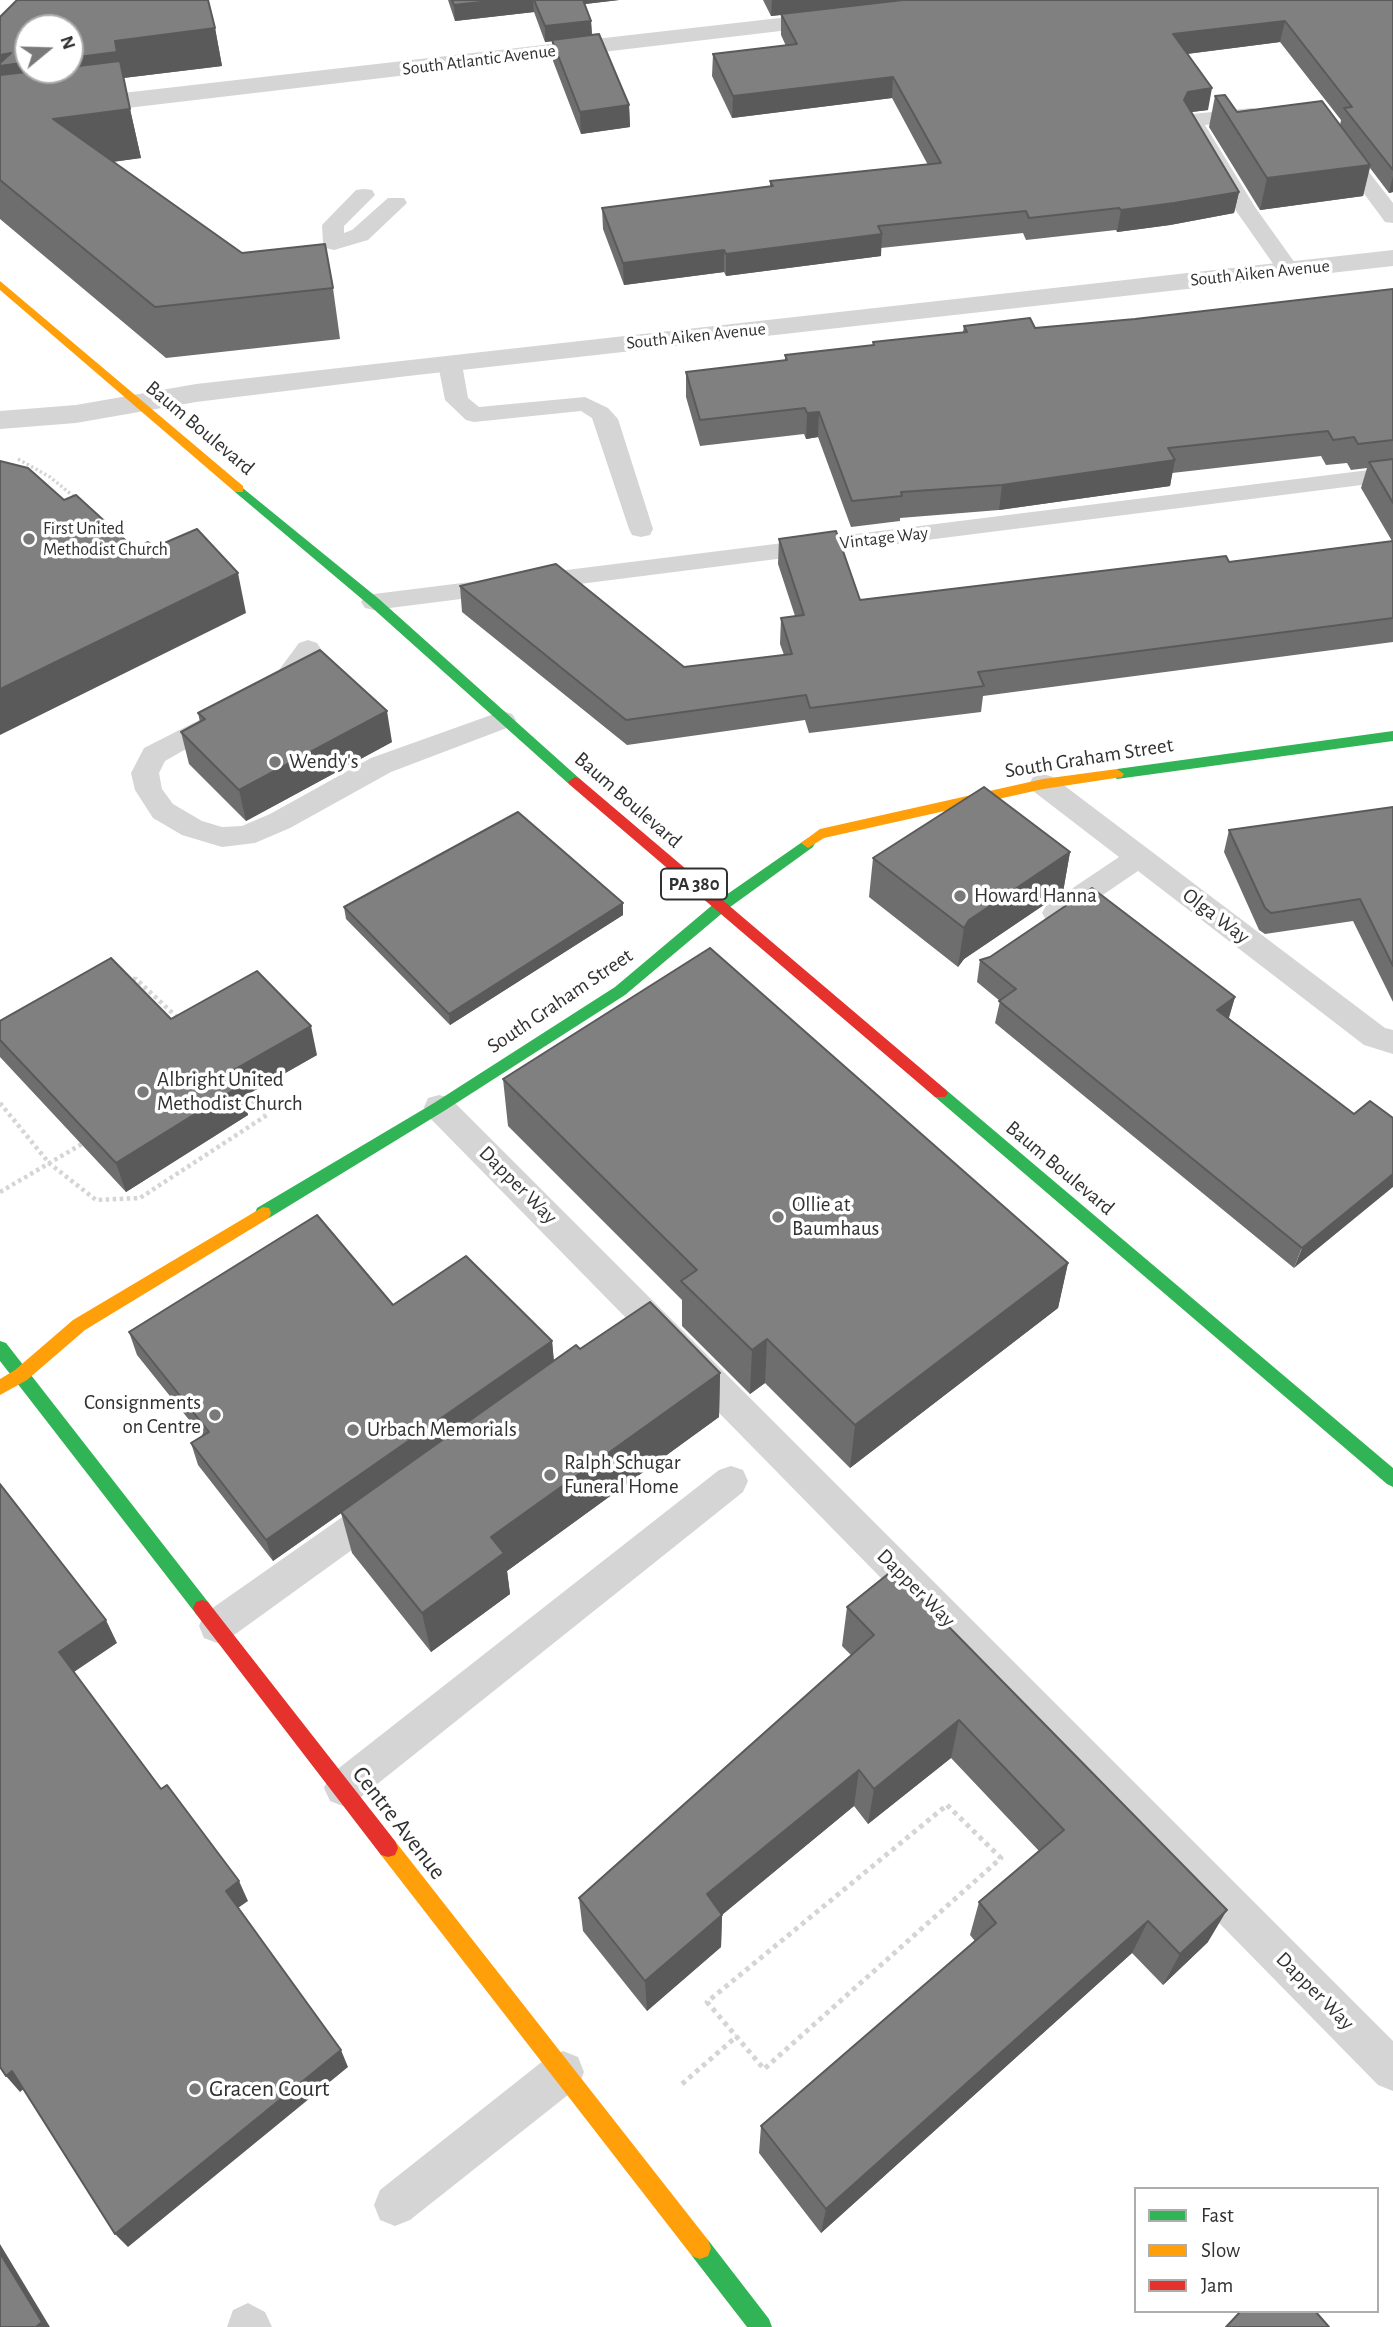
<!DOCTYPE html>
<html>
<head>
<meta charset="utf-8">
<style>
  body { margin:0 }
  #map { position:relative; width:1393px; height:2327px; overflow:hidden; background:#fff; font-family:"Alegreya Sans",sans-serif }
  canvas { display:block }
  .legend { position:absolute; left:1134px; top:2187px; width:245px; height:126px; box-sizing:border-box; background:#fff; border:2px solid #adadad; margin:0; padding:9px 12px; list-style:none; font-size:21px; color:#313131 }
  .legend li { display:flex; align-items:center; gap:14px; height:35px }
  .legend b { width:35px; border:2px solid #adadad }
  .north { position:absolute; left:14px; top:14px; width:70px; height:70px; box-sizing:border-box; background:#fff; border:2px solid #adadad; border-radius:50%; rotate:71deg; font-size:19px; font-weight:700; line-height:28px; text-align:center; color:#313131 }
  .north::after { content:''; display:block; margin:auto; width:24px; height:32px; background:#797979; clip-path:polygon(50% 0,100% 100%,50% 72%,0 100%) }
</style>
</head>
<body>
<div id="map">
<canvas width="1393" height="2327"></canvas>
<ul class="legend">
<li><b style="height:9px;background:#30b455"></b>Fast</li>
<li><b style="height:9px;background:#ff9f0a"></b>Slow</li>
<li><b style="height:9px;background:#e5322d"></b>Jam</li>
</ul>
<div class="north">N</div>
</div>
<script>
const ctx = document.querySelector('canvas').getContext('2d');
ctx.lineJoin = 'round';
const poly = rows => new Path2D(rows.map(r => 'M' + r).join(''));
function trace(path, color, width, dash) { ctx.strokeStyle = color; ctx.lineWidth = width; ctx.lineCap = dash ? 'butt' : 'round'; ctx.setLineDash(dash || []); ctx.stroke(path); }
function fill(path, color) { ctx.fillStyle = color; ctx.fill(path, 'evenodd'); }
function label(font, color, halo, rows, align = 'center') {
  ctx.font = font + ' "Alegreya Sans",sans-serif'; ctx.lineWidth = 7; ctx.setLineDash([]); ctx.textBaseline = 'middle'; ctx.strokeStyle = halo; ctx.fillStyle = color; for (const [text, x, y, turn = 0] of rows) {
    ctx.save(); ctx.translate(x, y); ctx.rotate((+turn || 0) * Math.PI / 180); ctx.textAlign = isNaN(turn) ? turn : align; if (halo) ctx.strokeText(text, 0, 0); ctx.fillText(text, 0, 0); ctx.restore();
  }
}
trace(poly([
  [18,459,50,477,77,499]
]), '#d5d5d5', 3.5, [2.5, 2.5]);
trace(poly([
  [126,979,136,979,178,1018],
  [0,1103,49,1163,96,1200,140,1198,267,1115,248,1096],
  [0,1192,82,1144]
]), '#d5d5d5', 4.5, [3.5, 3.5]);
trace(poly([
  [947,1805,1001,1858,764,2069,707,2002,947,1805],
  [682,2084,737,2036]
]), '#d5d5d5', 5, [4.5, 4.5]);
fill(poly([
  [1252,108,1259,110,1262,114,1259,118,1205,125,1255,207,1300,270,1297,275,1289,277,1281,275,1234,208,1182,120,1185,116,1192,114,1252,108],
  [1341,143,1348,145,1393,203,1393,223,1385,222,1331,149,1334,145,1341,143],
  [364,189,372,190,375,195,344,226,344,233,352,230,388,198,404,198,407,203,368,240,334,250,326,248,323,243,322,225,356,190,364,189],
  [450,357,458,359,462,364,468,398,479,407,585,397,608,408,618,419,653,529,650,535,641,537,632,535,629,529,592,418,581,411,474,422,466,420,445,400,438,364,442,359,450,357],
  [1393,467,1393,481,374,610,365,608,361,602,365,596,374,594,1393,467],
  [308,640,317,643,321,649,291,690,269,700,260,697,256,691,260,685,273,678,299,643,308,640],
  [221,709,230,712,234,718,230,724,165,761,159,773,162,789,173,804,202,821,222,827,242,826,270,814,371,758,494,714,503,711,512,714,516,720,512,726,391,772,290,828,255,843,222,847,182,835,153,818,135,790,131,773,144,748,221,709],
  [1043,774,1053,777,1385,1028,1393,1030,1393,1054,1364,1045,1138,871,1066,920,1056,924,1046,920,1042,913,1046,906,1119,857,1033,791,1029,784,1033,777,1043,774],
  [439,1095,450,1098,1393,2041,1393,2091,1378,2085,428,1116,424,1107,428,1098,439,1095],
  [731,1466,743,1470,748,1481,743,1492,356,1801,343,1806,330,1801,324,1788,330,1775,719,1470,731,1466],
  [380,1494,392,1499,398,1510,392,1521,230,1638,217,1643,204,1638,199,1626,204,1614,368,1499,380,1494],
  [563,2051,578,2057,584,2072,578,2087,410,2220,395,2226,380,2220,374,2205,380,2190,548,2057,563,2051],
  [248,2303,265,2312,272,2327,227,2327,233,2310,248,2303]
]), '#d5d5d5');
fill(poly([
  [832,12,840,14,844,19,840,24,0,123,0,107,832,12],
  [1393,250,1393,266,408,376,196,402,76,423,0,429,0,411,76,405,196,384,1393,250]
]), '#d5d5d5');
fill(poly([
  [239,485,379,599,580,779,582,782,580,785,570,785,369,605,235,492,233,489,239,485],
  [1393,731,1393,741,1117,779,1110,774,1117,769,1393,731],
  [808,838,815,843,813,847,726,910,625,995,444,1111,269,1218,257,1218,255,1213,257,1208,434,1103,615,987,716,902,808,838],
  [940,1087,945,1089,1393,1468,1393,1487,1387,1484,935,1097,932,1093,935,1089,940,1087],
  [0,1341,6,1343,208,1602,211,1608,208,1614,202,1616,196,1614,0,1361,0,1341],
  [700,2237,708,2240,769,2319,772,2327,747,2327,692,2256,689,2248,692,2240,700,2237]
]), '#30b455');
fill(poly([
  [0,281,243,486,243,492,235,492,0,290,0,281],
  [1117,769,1124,774,1122,777,1043,789,824,838,808,848,801,843,820,829,1043,779,1117,769],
  [263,1207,269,1208,271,1213,269,1218,85,1330,27,1380,0,1395,0,1379,15,1370,73,1320,263,1207],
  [388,1839,395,1841,708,2240,711,2248,708,2256,700,2259,692,2256,381,1855,378,1848,381,1841,388,1839]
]), '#ff9f0a');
fill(poly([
  [575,777,580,779,945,1089,948,1093,945,1097,935,1097,570,785,568,782,575,777],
  [202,1600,208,1602,395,1841,398,1848,395,1855,388,1857,381,1855,196,1614,193,1608,196,1602,202,1600]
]), '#e5322d');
fill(poly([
  [448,0,619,0,585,4,585,6,591,21,592,35,629,105,630,127,581,134,553,61,552,41,545,42,534,12,455,21],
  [763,0,1393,0,1393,192,1389,193,1370,168,1363,196,1260,210,1209,127,1215,96,1237,112,1340,125,1341,120,1280,42,1187,54,1208,110,1191,112,1239,192,1234,213,1170,225,1117,232,1116,230,1026,240,1023,233,881,248,881,256,726,276,724,272,624,285,603,229,602,208,770,187,770,181,928,165,892,98,732,118,712,76,713,54,786,46,781,35,781,15,771,16],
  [0,17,215,28,222,66,123,78,141,158,113,162,242,253,333,288,340,339,166,358,0,219],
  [1393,289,1393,642,983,696,981,712,809,733,805,720,627,745,462,612,460,586,684,667,784,655,780,644,781,618,795,616,778,564,779,539,860,600,1229,562,1392,541,1361,488,1367,468,1351,470,1347,463,1326,465,1321,456,1172,473,1170,486,999,510,900,518,900,521,851,527,818,437,806,439,804,434,700,446,686,397,686,372,785,360,785,355,873,345,873,342,963,332,964,326,1035,328,1135,319],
  [198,713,392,742,246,821,189,764,181,732,200,722],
  [1393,807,1393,1002,1353,921,1265,934,1259,930,1224,852,1229,830],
  [1070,852,1063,892,964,959,958,967,869,897,873,858],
  [623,903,623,915,450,1025,346,919,344,907],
  [980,960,1235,997,1229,1018,1354,1114,1294,1268,995,1023,1000,1001,977,982],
  [171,1019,317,1055,243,1097,248,1115,126,1192,0,1057,0,1021],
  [503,1079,1068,1263,1058,1308,850,1468,765,1383,750,1394,682,1326,682,1300,508,1126],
  [393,1305,552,1341,554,1361,580,1349,720,1373,719,1417,507,1571,510,1594,431,1652,352,1553,341,1513,273,1561,198,1465,191,1443,202,1436,137,1355,129,1332],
  [847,1607,1208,1942,1163,1985,1132,1953,821,2233,759,2153,761,2126,975,1941,970,1935,979,1902,1039,1851,951,1758,868,1824,854,1806,722,1915,721,1947,647,2011,583,1931,579,1898,851,1655,842,1646]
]), '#6e6e6e');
fill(poly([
  [499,0,533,0,534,12,455,21,454,5],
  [580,0,619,0,585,4,585,7],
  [772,0,914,0,771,16],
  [591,21,592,37,545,42,545,26],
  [1285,21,1280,42,1170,56,1173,34],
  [215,28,222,66,0,93,0,55,11,53,28,62,28,70,70,70,70,58,115,41],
  [893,77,892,98,732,118,733,96],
  [1212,88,1208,110,1184,113,1184,100,1188,92],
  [629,105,630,127,581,134,580,112],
  [130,109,141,158,64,168,53,119],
  [1370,165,1363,196,1260,210,1267,178],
  [1393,176,1393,192,1389,193],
  [1239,192,1234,213,1170,225,1117,232,1121,210],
  [882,234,881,256,726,276,726,254],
  [724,250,724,272,624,285,623,263],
  [819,412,818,437,806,439,807,413],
  [1175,460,1170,486,999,510,1002,485],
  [238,573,246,613,0,735,0,689],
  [387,711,392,742,246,821,239,790],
  [1070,852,1063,892,964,959,958,967,964,928,969,920],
  [623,903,623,915,450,1025,449,1014],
  [1235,997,1228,1019,1217,1010],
  [311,1026,317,1055,243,1097,248,1115,126,1192,116,1163,230,1072],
  [1393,1174,1393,1187,1294,1268,1302,1248],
  [1068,1263,1058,1308,850,1468,855,1425],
  [767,1339,765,1383,750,1394,752,1350],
  [552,1341,554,1364,273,1561,266,1540],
  [720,1373,719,1417,507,1571,510,1594,431,1652,422,1613,491,1537],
  [106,1620,117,1643,71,1674,59,1652],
  [959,1720,951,1758,868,1824,874,1789],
  [859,1770,854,1806,707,1927,707,1894],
  [239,1881,248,1901,235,1910,226,1891],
  [1227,1910,1208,1942,1163,1985,1180,1954],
  [722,1915,721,1947,647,2011,645,1981],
  [1148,1921,1132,1953,821,2233,826,2209],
  [341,2050,348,2067,128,2247,115,2234],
  [12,2071,26,2087,20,2092,6,2076],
  [0,2244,50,2327,36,2327,0,2253]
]), '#5a5a5a');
const building = poly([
  [17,0,208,0,215,28,115,41,117,52,70,58,70,28,28,28,28,62,0,66,0,63,11,53,0,55,0,17,17,0],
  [452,0,499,0,454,5,452,0],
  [534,0,583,0,591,21,545,26,534,0],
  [903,0,1393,0,1393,170,1344,108,1352,107,1285,21,1173,34,1212,88,1188,92,1184,100,1239,192,1174,203,1121,210,1119,208,1029,218,1026,211,878,226,882,234,726,254,724,250,623,263,602,208,773,186,770,181,941,163,893,77,733,96,713,54,797,44,781,14,903,0],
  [599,34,629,105,580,112,552,40,599,34],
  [120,61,130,109,53,119,242,253,325,244,333,288,155,307,0,180,0,75,44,70,70,70,70,67,120,61],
  [1225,95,1237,112,1322,101,1370,165,1267,178,1215,96,1225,95],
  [1393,289,1393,440,1358,444,1354,437,1333,440,1328,431,1168,448,1175,460,1002,485,901,492,902,496,852,501,819,412,807,413,805,408,700,420,686,372,787,360,785,355,874,345,873,342,967,332,964,326,1030,318,1035,328,1135,319,1393,289],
  [1393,459,1393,503,1369,462,1393,459],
  [0,461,28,468,64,500,76,495,135,549,148,542,155,547,197,529,238,573,0,689,0,461],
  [836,531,860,600,1226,556,1229,562,1393,541,1393,618,978,672,984,686,810,708,806,695,626,720,460,586,556,564,684,667,792,654,781,618,804,615,779,539,836,531],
  [320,650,387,711,239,790,181,732,205,719,198,713,320,650],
  [984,787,1070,852,969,920,964,928,873,858,984,787],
  [1393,807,1393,966,1360,899,1271,913,1265,908,1229,830,1393,807],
  [518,812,623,903,449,1014,344,907,518,812],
  [1092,888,1235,997,1217,1010,1354,1114,1370,1101,1393,1118,1393,1174,1302,1248,999,1001,1016,989,980,960,990,957,1092,888],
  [710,948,1068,1263,855,1425,767,1339,752,1350,681,1281,697,1270,503,1079,710,948],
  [111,958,171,1019,257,971,311,1026,230,1072,240,1086,116,1163,0,1040,0,1021,111,958],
  [317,1215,393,1305,466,1256,552,1341,266,1540,191,1443,209,1432,129,1332,317,1215],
  [650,1302,720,1373,491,1537,504,1553,422,1613,341,1512,576,1345,580,1349,650,1302],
  [0,1484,106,1620,59,1652,161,1789,167,1785,239,1881,226,1891,341,2050,115,2234,12,2071,6,2076,0,2067,0,1484],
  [893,1570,1227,1910,1180,1954,1148,1921,826,2209,761,2126,996,1923,979,1902,1064,1830,959,1720,874,1789,859,1770,707,1894,722,1915,645,1981,579,1898,874,1635,847,1607,893,1570],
  [0,2253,42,2322,36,2327,0,2327,0,2253],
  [1241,2311,1315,2311,1329,2327,1226,2327,1241,2311]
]);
fill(building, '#808080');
trace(building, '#5a5a5a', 2);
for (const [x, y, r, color] of [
  [29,539,7,"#797979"],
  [275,762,7,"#797979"],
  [960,896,7,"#797979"],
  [143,1092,7,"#797979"],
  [778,1217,7,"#797979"],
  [215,1415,7,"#797979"],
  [353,1430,7,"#797979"],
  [550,1475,7,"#797979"],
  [195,2089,7,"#797979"]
]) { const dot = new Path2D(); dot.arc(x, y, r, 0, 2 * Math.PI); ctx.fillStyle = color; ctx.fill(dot); trace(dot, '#fff', 2.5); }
label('18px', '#313131', '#fff', [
  ["South Atlantic Avenue",479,60,-7],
  ["South Aiken Avenue",1260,273,-6],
  ["South Aiken Avenue",696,336,-6],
  ["Vintage Way",884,538,-7]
]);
label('18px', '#313131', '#fff', [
  ["First United",43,529],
  ["Methodist Church",43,550]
], 'left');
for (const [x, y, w] of [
  [694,884,66]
]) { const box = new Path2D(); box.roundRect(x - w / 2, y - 15.5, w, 31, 5); ctx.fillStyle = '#fff'; ctx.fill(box); trace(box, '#313131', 2); }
label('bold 19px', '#313131', null, [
  ["PA 380",694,884]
]);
label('21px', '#313131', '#fff', [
  ["Baum Boulevard",200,428,40],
  ["South Graham Street",1089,758,-9],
  ["Baum Boulevard",628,800,41],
  ["Olga Way",1216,916,37],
  ["South Graham Street",560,1001,-34],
  ["Baum Boulevard",1060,1168,40],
  ["Dapper Way",518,1185,45],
  ["Dapper Way",916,1588,45],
  ["Dapper Way",1315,1991,45]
]);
label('21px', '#313131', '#fff', [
  ["Wendy's",289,762],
  ["Howard Hanna",974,896],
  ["Albright United",157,1080],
  ["Methodist Church",157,1104],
  ["Ollie at",792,1205],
  ["Baumhaus",792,1229],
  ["Consignments",201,1403,"right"],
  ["on Centre",201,1427,"right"],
  ["Urbach Memorials",367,1430],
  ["Ralph Schugar",564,1463],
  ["Funeral Home",564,1487]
], 'left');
label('24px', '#313131', '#fff', [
  ["Centre Avenue",399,1823,52]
]);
label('24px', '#313131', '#fff', [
  ["Gracen Court",209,2089]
], 'left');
</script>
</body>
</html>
